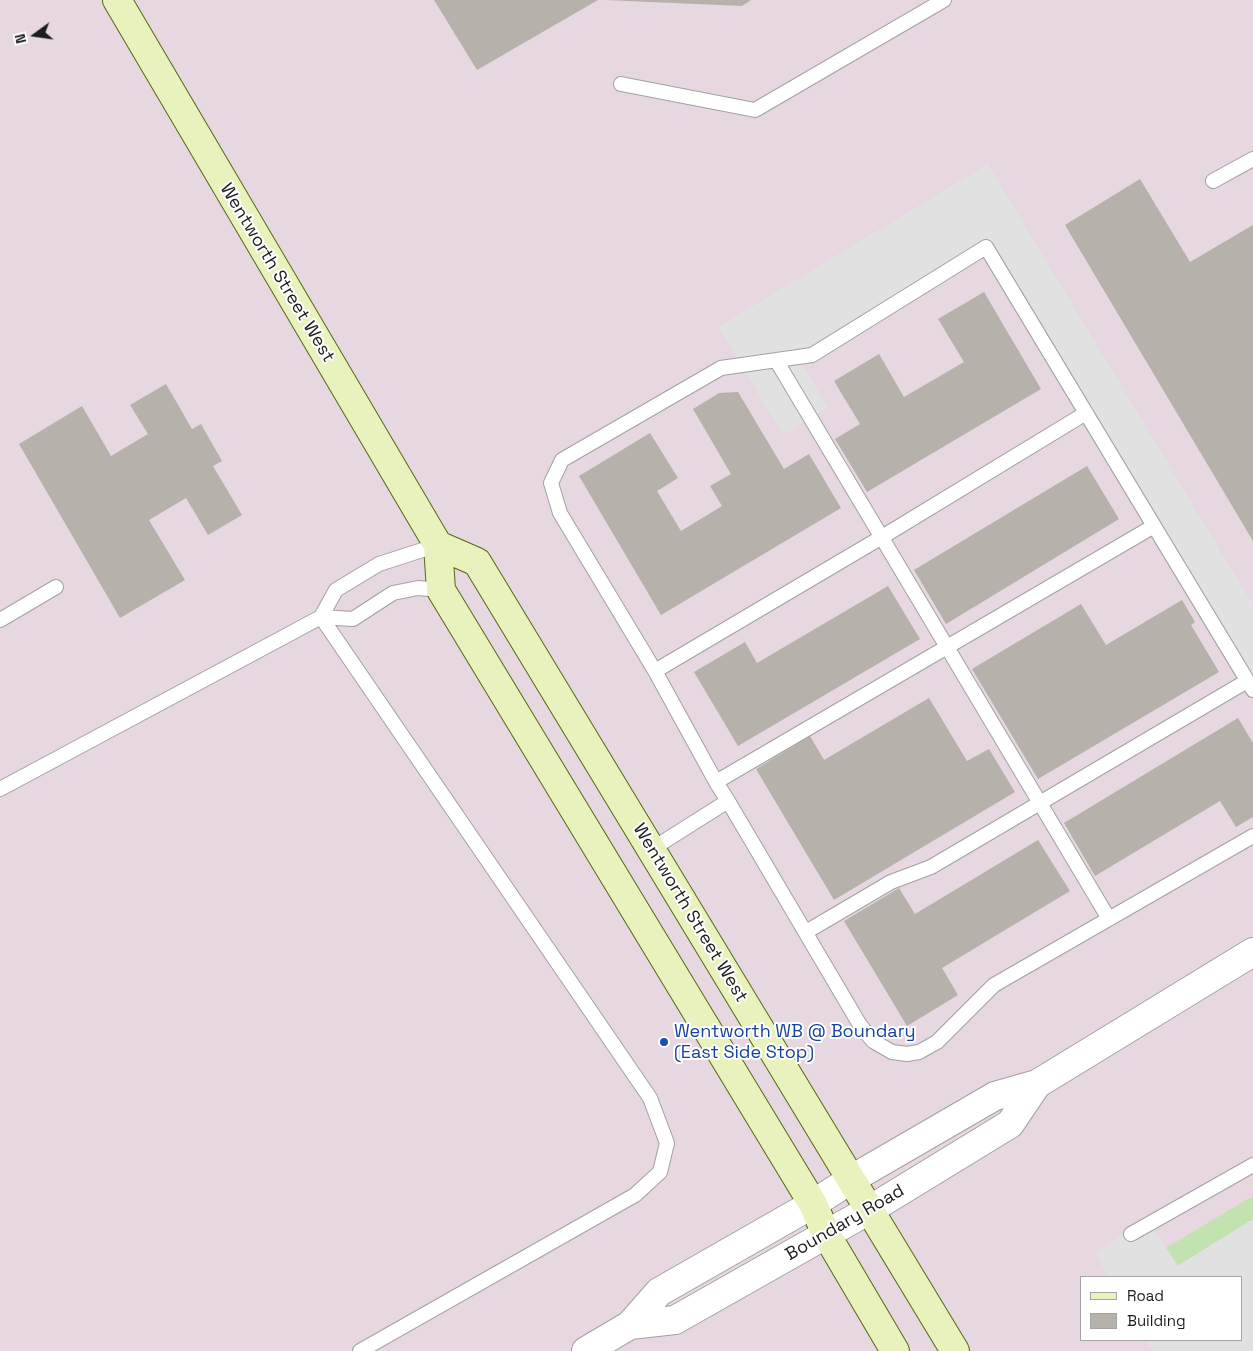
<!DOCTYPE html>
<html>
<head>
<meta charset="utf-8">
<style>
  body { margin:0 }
  #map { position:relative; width:1253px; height:1351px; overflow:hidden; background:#edebe4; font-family:"Space Grotesk",sans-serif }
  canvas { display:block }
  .legend { position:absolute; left:1080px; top:1276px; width:162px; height:65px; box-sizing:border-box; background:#fff; border:1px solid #a5a5a5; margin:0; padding:6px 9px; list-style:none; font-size:15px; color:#1d1d1d }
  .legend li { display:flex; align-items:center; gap:10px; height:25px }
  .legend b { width:25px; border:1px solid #a5a5a5 }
  .north { position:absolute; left:10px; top:10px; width:50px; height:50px; -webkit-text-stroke:4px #fff; paint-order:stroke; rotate:256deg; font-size:14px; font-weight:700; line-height:20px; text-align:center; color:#1d1d1d }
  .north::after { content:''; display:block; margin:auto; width:18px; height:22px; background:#1d1d1d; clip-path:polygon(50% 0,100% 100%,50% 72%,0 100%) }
</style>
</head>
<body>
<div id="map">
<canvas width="1253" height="1351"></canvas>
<ul class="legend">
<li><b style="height:6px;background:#e9f2bd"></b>Road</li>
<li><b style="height:14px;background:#b6b1aa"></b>Building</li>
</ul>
<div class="north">N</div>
</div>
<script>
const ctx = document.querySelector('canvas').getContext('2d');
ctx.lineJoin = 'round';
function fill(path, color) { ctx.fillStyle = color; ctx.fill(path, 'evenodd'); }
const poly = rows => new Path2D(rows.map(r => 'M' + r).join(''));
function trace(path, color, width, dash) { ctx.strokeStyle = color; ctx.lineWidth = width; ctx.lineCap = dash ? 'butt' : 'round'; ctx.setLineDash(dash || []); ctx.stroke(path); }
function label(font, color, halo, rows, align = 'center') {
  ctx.font = font + ' "Space Grotesk",sans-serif'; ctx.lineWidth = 4; ctx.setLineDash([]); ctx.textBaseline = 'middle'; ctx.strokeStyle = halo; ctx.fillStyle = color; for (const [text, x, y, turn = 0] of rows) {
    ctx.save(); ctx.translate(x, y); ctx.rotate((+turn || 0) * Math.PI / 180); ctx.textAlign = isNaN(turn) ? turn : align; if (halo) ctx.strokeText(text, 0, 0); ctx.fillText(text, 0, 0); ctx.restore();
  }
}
fill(poly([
  [0,0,1253,0,1253,1351,0,1351],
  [1082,1277,1242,1277,1242,1340,1082,1340]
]), '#e6d7e1');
fill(poly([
  [1253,1196,1253,1219,1177,1266,1166,1248]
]), '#c2e2af');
fill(poly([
  [988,164,1253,605,1253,686,985,240,796,354,828,407,783,435,718,327],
  [1146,1218,1178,1266,1253,1219,1253,1351,1153,1351,1146,1340,1242,1340,1242,1277,1109,1277,1095,1254]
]), '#e1e1e1');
fill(poly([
  [434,0,598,0,477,70],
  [605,0,751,0,742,6],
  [1140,179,1190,262,1253,225,1253,541,1065,225],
  [984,292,1041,389,867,492,835,439,860,424,834,381,879,354,904,397,964,362,938,319],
  [166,384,192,429,201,424,222,461,213,466,242,515,208,535,186,498,149,520,185,580,120,618,19,444,82,406,111,456,148,434,130,405],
  [738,392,784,469,809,454,841,508,661,615,579,476,650,433,678,478,657,491,681,531,722,506,710,486,731,474,693,409,719,393],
  [1087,466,1119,519,946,624,914,570],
  [888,586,920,639,738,746,694,672,745,642,757,663],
  [1182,600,1195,622,1191,625,1219,672,1038,779,972,669,1081,604,1106,645],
  [929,698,967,761,989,749,1015,792,834,900,756,769,810,736,824,760],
  [1238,718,1253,743,1253,817,1236,827,1220,801,1095,876,1064,823],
  [1038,840,1070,891,942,968,958,995,907,1026,844,921,899,888,915,914]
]), '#b6b1aa');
const service = poly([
  [621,84,755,110,944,0],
  [1213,181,1253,159],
  [776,360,1109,919],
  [321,617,650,1098,667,1143,660,1172,635,1195,360,1351],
  [321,617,336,590,379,564,438,545],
  [0,620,56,587],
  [655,671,882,537,1086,413],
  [716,782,655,671,560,513,551,483,562,460,721,368,812,355,986,247,1154,526],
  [0,789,321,617,353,619,393,593,418,588,441,590],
  [728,801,860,1025,873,1041,892,1052,907,1054,919,1052,937,1042,994,985,1253,836],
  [652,849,728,801,716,782,1154,526,1253,690],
  [806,932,891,882,931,867,1247,681],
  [1131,1234,1253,1165]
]);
const tertiary = poly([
  [630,1325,675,1320,871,1209,1010,1124,1037,1084],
  [586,1351,630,1325,659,1292,813,1204,850,1180,995,1096,1037,1084,1253,952]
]);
const secondary = poly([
  [117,0,438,545,441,590,813,1204,826,1234,895,1351],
  [438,545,477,562,955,1351]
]);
trace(service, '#a1a1a1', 16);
trace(tertiary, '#a1a1a1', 30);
trace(secondary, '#546810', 30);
trace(service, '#fff', 14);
trace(tertiary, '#fff', 28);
trace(secondary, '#e9f2bd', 28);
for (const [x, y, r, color] of [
  [664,1042,5,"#1a4fb4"]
]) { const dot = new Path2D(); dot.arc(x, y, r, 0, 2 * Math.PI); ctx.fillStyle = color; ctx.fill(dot); trace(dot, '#fff', 2); }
label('18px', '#1d1d1d', '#fff', [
  ["Wentworth Street West",277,273,59],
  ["Wentworth Street West",690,913,59],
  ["Boundary Road",845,1223,-30]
]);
label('18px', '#164399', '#fff', [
  ["Wentworth WB @ Boundary",674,1032],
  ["(East Side Stop)",674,1053]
], 'left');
</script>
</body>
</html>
